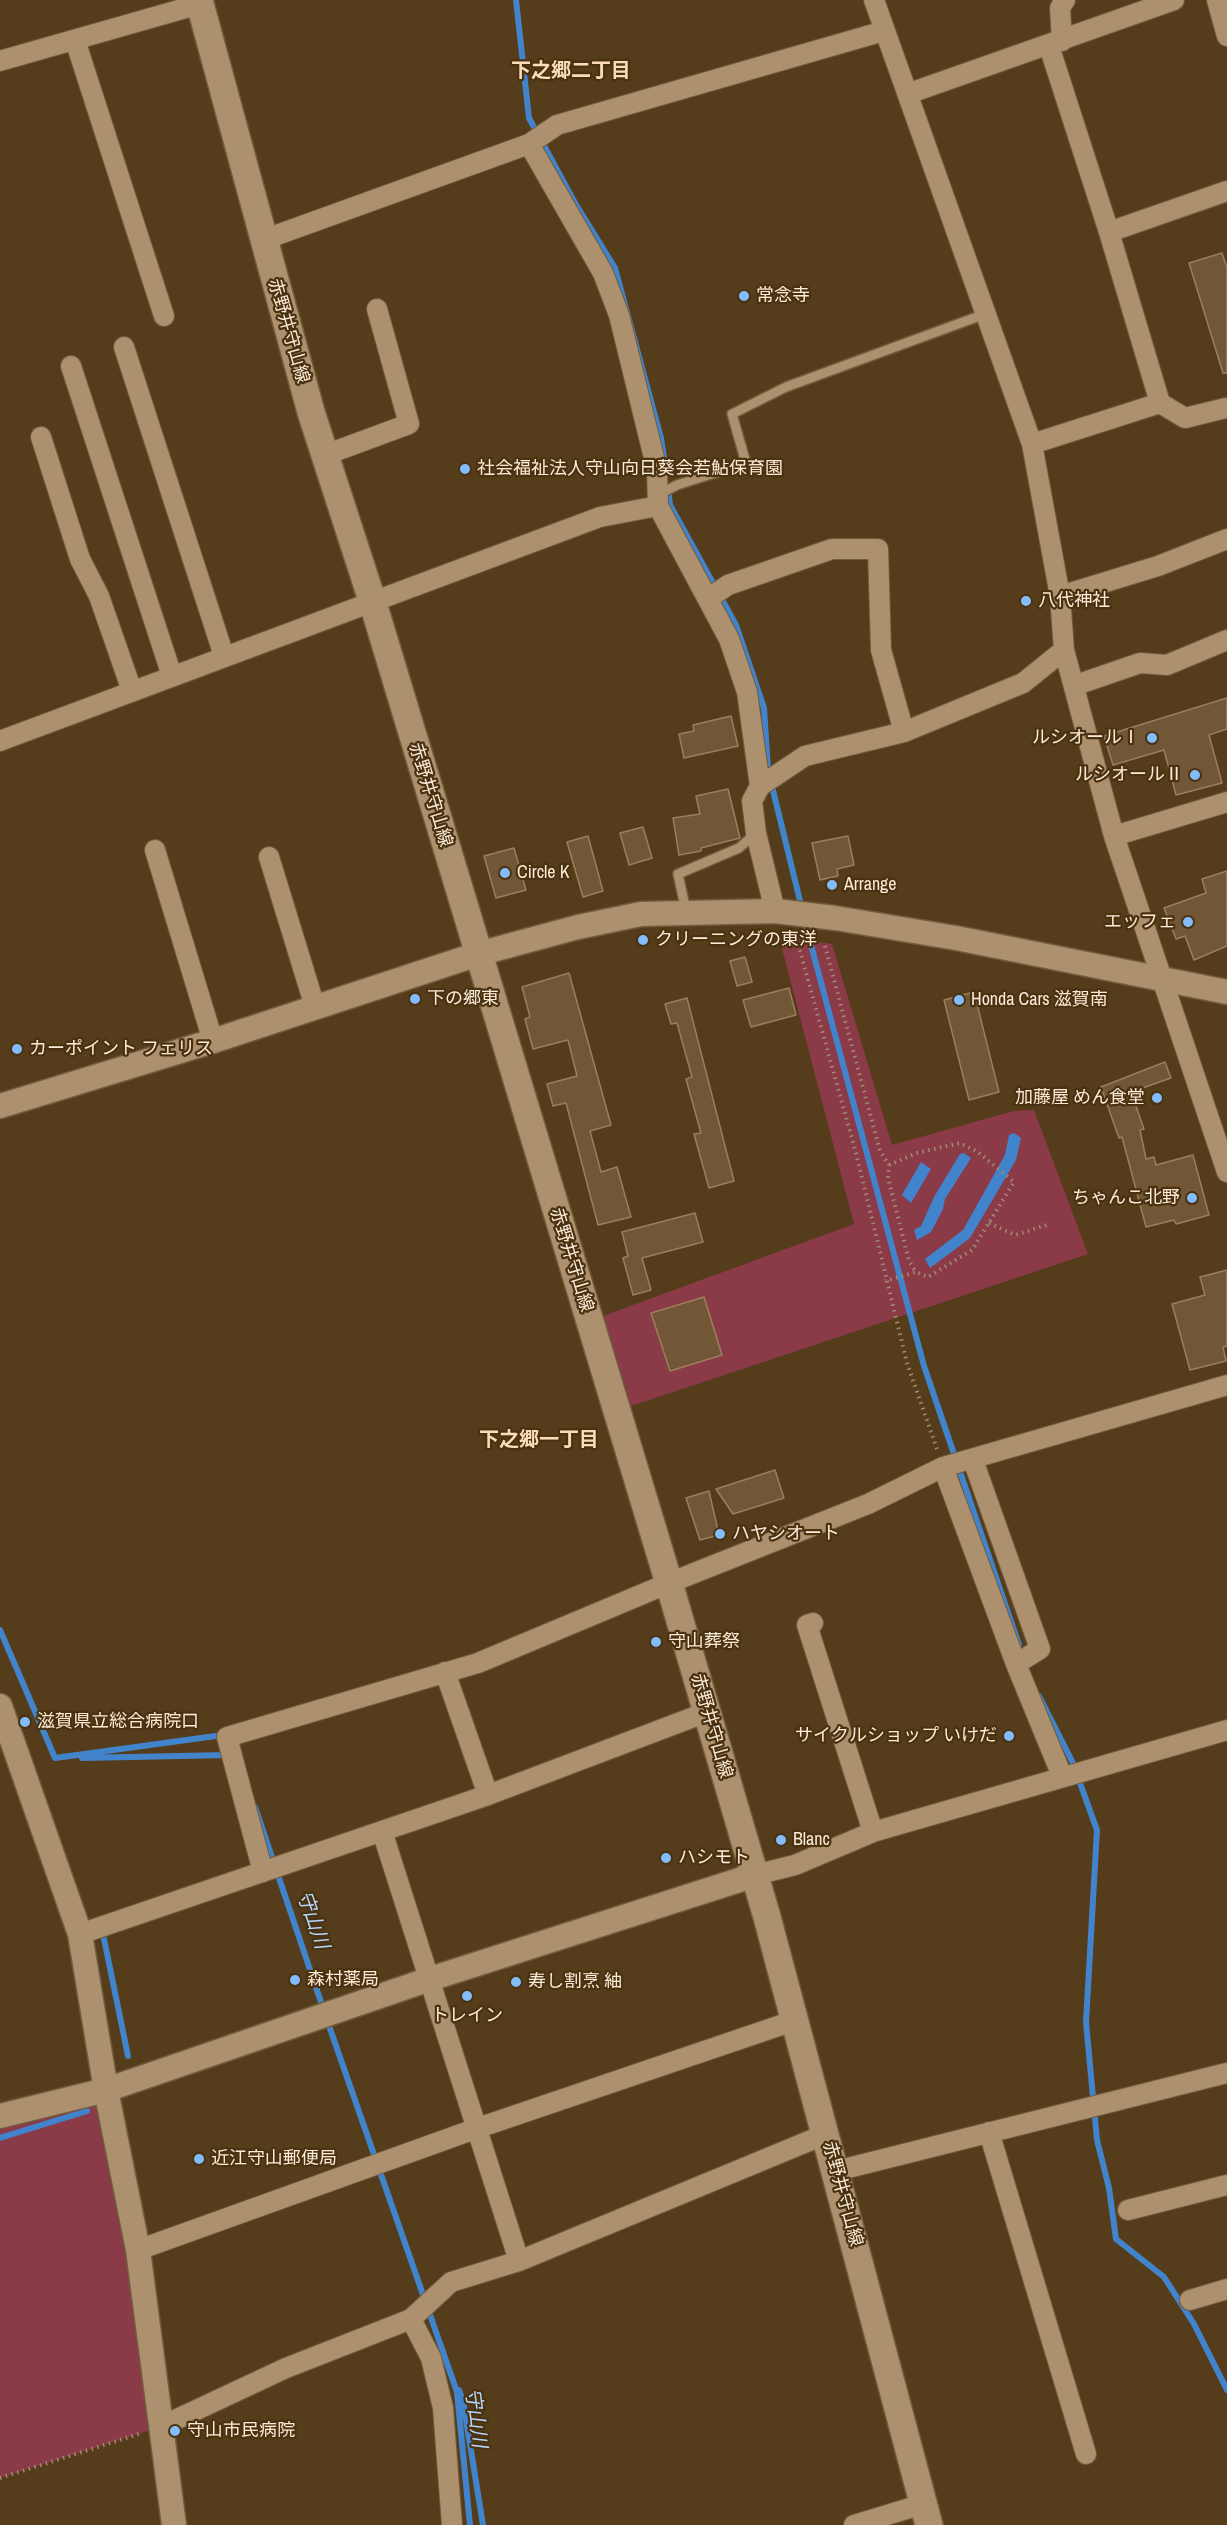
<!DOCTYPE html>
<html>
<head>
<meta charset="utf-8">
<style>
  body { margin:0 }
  canvas { display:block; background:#553c1b }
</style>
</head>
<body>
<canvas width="1227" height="2525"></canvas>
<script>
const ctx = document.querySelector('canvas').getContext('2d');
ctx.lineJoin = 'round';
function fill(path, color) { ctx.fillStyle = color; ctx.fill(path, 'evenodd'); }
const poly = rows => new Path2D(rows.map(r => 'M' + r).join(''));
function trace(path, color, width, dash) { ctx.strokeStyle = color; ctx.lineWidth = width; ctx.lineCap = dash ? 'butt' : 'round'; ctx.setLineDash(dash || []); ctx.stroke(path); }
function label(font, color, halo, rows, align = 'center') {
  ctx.font = font + ' "Archivo Narrow","Noto Sans JP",sans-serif'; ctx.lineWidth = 4.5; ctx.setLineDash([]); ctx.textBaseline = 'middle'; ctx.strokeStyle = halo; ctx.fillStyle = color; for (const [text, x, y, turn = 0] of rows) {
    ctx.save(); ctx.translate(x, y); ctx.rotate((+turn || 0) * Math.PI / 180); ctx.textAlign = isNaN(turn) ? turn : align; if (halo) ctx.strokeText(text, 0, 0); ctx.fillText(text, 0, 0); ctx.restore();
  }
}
fill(poly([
  [779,937,832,944,892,1145,1014,1111,1034,1110,1088,1254,631,1406,603,1316,854,1224],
  [106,2090,160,2427,0,2478,0,2116]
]), '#8b3a48');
fill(poly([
  [1014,1133,1021,1138,1016,1160,970,1238,930,1268,925,1259,963,1230,1005,1155,1009,1135],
  [964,1153,971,1158,945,1199,943,1209,931,1232,917,1240,914,1230,921,1226,934,1197,960,1154],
  [921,1162,931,1169,911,1203,902,1195]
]), '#4184cc');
trace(poly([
  [516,0,529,118,575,203,615,268,661,438,664,458],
  [668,489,670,505,736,625,764,708,768,770,802,909],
  [804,919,924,1366,1019,1645],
  [0,1630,55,1758,223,1735],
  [1039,1696,1072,1761,1097,1830,1086,2022,1097,2140,1109,2188,1116,2239,1164,2277,1194,2324,1227,2390],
  [82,1758,228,1755],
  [255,1807,324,2011],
  [103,1934,128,2056],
  [327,2020,457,2392,470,2525],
  [0,2138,87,2111],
  [459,2390,463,2401,483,2525]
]), '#4184cc', 6);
const building = poly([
  [1222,253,1227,268,1227,373,1223,373,1189,263,1222,253],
  [1227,698,1227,729,1209,735,1222,783,1176,795,1164,750,1113,765,1104,736,1227,698],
  [731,716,738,746,684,758,679,734,694,731,693,725,731,716],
  [728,789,740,838,701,848,701,851,679,855,673,818,700,814,696,796,728,789],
  [643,827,652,858,629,865,620,833,643,827],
  [588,836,603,891,583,897,567,842,588,836],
  [848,836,854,865,837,869,838,876,820,880,812,843,848,836],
  [514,848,526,890,496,898,484,856,514,848],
  [1227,871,1227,946,1194,960,1185,936,1176,939,1164,908,1206,893,1202,879,1227,871],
  [745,957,752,982,737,986,730,961,745,957],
  [569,973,611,1125,590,1131,601,1172,617,1167,631,1217,598,1225,566,1103,553,1106,547,1084,577,1076,568,1040,533,1049,525,1019,530,1017,522,987,569,973],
  [789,988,796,1015,751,1027,743,1000,789,988],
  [974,992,999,1092,969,1100,944,1000,974,992],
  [687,998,734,1181,709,1188,694,1134,701,1133,686,1079,692,1077,677,1023,671,1024,665,1004,687,998],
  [1165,1062,1171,1078,1131,1092,1144,1129,1140,1130,1146,1159,1154,1157,1156,1165,1193,1155,1209,1215,1176,1224,1174,1220,1146,1227,1122,1137,1119,1138,1101,1087,1165,1062],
  [695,1213,703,1242,642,1258,651,1290,633,1295,623,1258,628,1256,622,1232,695,1213],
  [1227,1270,1227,1346,1223,1347,1226,1361,1190,1370,1172,1304,1205,1295,1200,1277,1227,1270],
  [704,1297,722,1355,670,1371,651,1313,704,1297],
  [775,1470,784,1498,733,1514,716,1489,775,1470],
  [709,1491,719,1535,700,1540,686,1498,709,1491]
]);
fill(building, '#725736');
trace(building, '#9b7f5d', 1.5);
const service = poly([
  [658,495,677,485,746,463,732,414,786,387,985,314],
  [686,911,678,874,739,848,756,833]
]);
const minor = poly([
  [874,0,1032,444,1060,596,1064,650,1114,836,1227,1172],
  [1217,0,1227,36],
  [75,40,164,316],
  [1062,41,1060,8,1065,0],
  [1049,46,1109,232,1227,191],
  [0,61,200,4],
  [910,93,1174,0],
  [529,144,603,273,619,315,657,470,658,506,729,639,747,692,760,786],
  [263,240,529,144,557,125,884,31],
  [124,347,224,656],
  [71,366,172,676],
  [1160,403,1185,418,1226,408],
  [41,437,80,559,99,596,132,691],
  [1032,444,1160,403,1109,232],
  [325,455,409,424,377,309],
  [1060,596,1158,566,1227,539],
  [709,598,728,585,832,549,878,549,881,650,904,732],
  [1076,685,1140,663,1167,665,1227,640],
  [0,741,600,517,658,506],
  [1114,836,1227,802],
  [155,850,213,1041],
  [269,857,315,1007],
  [775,911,756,833,752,801,760,786,805,756,904,732,1023,683,1064,650],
  [973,1460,1040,1649,1016,1664,1062,1776],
  [943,1467,1016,1664],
  [813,1623,807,1625,873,1832],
  [445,1672,488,1795],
  [382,1831,519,2261],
  [263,1872,227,1737,478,1663,669,1583,868,1504,943,1467,1227,1385],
  [755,1875,795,1865,873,1832,1227,1730],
  [80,1934,488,1795,707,1712],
  [989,2132,1086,2454],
  [836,2171,1227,2073],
  [1128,2210,1227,2185],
  [138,2250,475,2129,796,2020],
  [1190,2300,1227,2289],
  [411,2319,431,2358,443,2408,452,2525],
  [160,2427,286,2368,411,2319,451,2282,519,2261,826,2134],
  [854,2525,923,2504]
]);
const tertiary = poly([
  [0,1106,213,1041,478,954,578,927,641,914,775,911,835,918,956,938,1227,992],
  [0,1706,80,1934,106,2090,138,2250,174,2525],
  [0,2116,106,2090,430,1979,755,1875]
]);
const secondary = poly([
  [199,0,311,412,372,600,669,1583,767,1917,929,2525]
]);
trace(service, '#705b3c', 12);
trace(minor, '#705b3c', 22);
trace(tertiary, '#705b3c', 27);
trace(secondary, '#705b3c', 30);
trace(poly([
  [795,933,856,1153,907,1363,937,1449],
  [825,946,880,1151,889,1165,888,1178,909,1261,916,1272,885,1281],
  [889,1165,917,1153,960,1143,978,1152,1014,1182,972,1250,928,1277,916,1272],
  [989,1223,1015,1235,1050,1224],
  [0,2478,142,2433]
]), '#a18c72', 4, [1.5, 4.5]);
trace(service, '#ad906d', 9);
trace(minor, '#ad906d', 20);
trace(tertiary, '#ad906d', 24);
trace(secondary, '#ad906d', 27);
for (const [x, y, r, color] of [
  [744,296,6,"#83bcfb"],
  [465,469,6,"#83bcfb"],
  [1026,601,6,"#83bcfb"],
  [1152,738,6,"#83bcfb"],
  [1195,775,6,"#83bcfb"],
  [505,873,6,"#83bcfb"],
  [832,885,6,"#83bcfb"],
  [1188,922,6,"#83bcfb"],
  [643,940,6,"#83bcfb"],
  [415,999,6,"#83bcfb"],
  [959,1000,6,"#83bcfb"],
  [17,1049,6,"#83bcfb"],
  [1157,1098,6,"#83bcfb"],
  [1192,1198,6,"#83bcfb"],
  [720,1534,6,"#83bcfb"],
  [656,1642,6,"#83bcfb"],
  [25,1722,6,"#83bcfb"],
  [1009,1736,6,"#83bcfb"],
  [781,1840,6,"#83bcfb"],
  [666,1858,6,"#83bcfb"],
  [295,1980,6,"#83bcfb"],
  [516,1982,6,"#83bcfb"],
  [467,1996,6,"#83bcfb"],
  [199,2159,6,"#83bcfb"],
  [175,2431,6,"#83bcfb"]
]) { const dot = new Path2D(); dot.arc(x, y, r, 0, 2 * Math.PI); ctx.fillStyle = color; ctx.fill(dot); trace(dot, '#4a3210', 2); }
label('18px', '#faead8', '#4a3210', [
  ["常念寺",756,296],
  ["社会福祉法人守山向日葵会若鮎保育園",477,469],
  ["八代神社",1038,601],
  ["ルシオールⅠ",1140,738,"right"],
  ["ルシオールⅡ",1183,775,"right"],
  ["Circle K",517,873],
  ["Arrange",844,885],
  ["エッフェ",1176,922,"right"],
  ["クリーニングの東洋",655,940],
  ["下の郷東",427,999],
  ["Honda Cars 滋賀南",971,1000],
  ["カーポイント フェリス",29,1049],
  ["加藤屋 めん食堂",1145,1098,"right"],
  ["ちゃんこ北野",1180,1198,"right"],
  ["ハヤシオート",732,1534],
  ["守山葬祭",668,1642],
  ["滋賀県立総合病院口",37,1722],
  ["サイクルショップ いけだ",997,1736,"right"],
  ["Blanc",793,1840],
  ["ハシモト",678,1858],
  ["森村薬局",307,1980],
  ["寿し割烹 紬",528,1982],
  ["トレイン",467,2016,"center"],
  ["近江守山郵便局",211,2159],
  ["守山市民病院",187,2431]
], 'left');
label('18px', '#faead8', '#4a3210', [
  ["赤野井守山線",288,331,74],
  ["赤野井守山線",430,795,73],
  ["赤野井守山線",571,1260,73],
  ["赤野井守山線",711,1726,74],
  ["赤野井守山線",842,2194,75]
]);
label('bold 20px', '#fbdcb7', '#4a3210', [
  ["下之郷二丁目",571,72],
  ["下之郷一丁目",539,1441]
]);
label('italic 20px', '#b4d6fc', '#4a3210', [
  ["守山川",312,1920,71],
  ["守山川",475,2418,83]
]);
</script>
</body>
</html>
